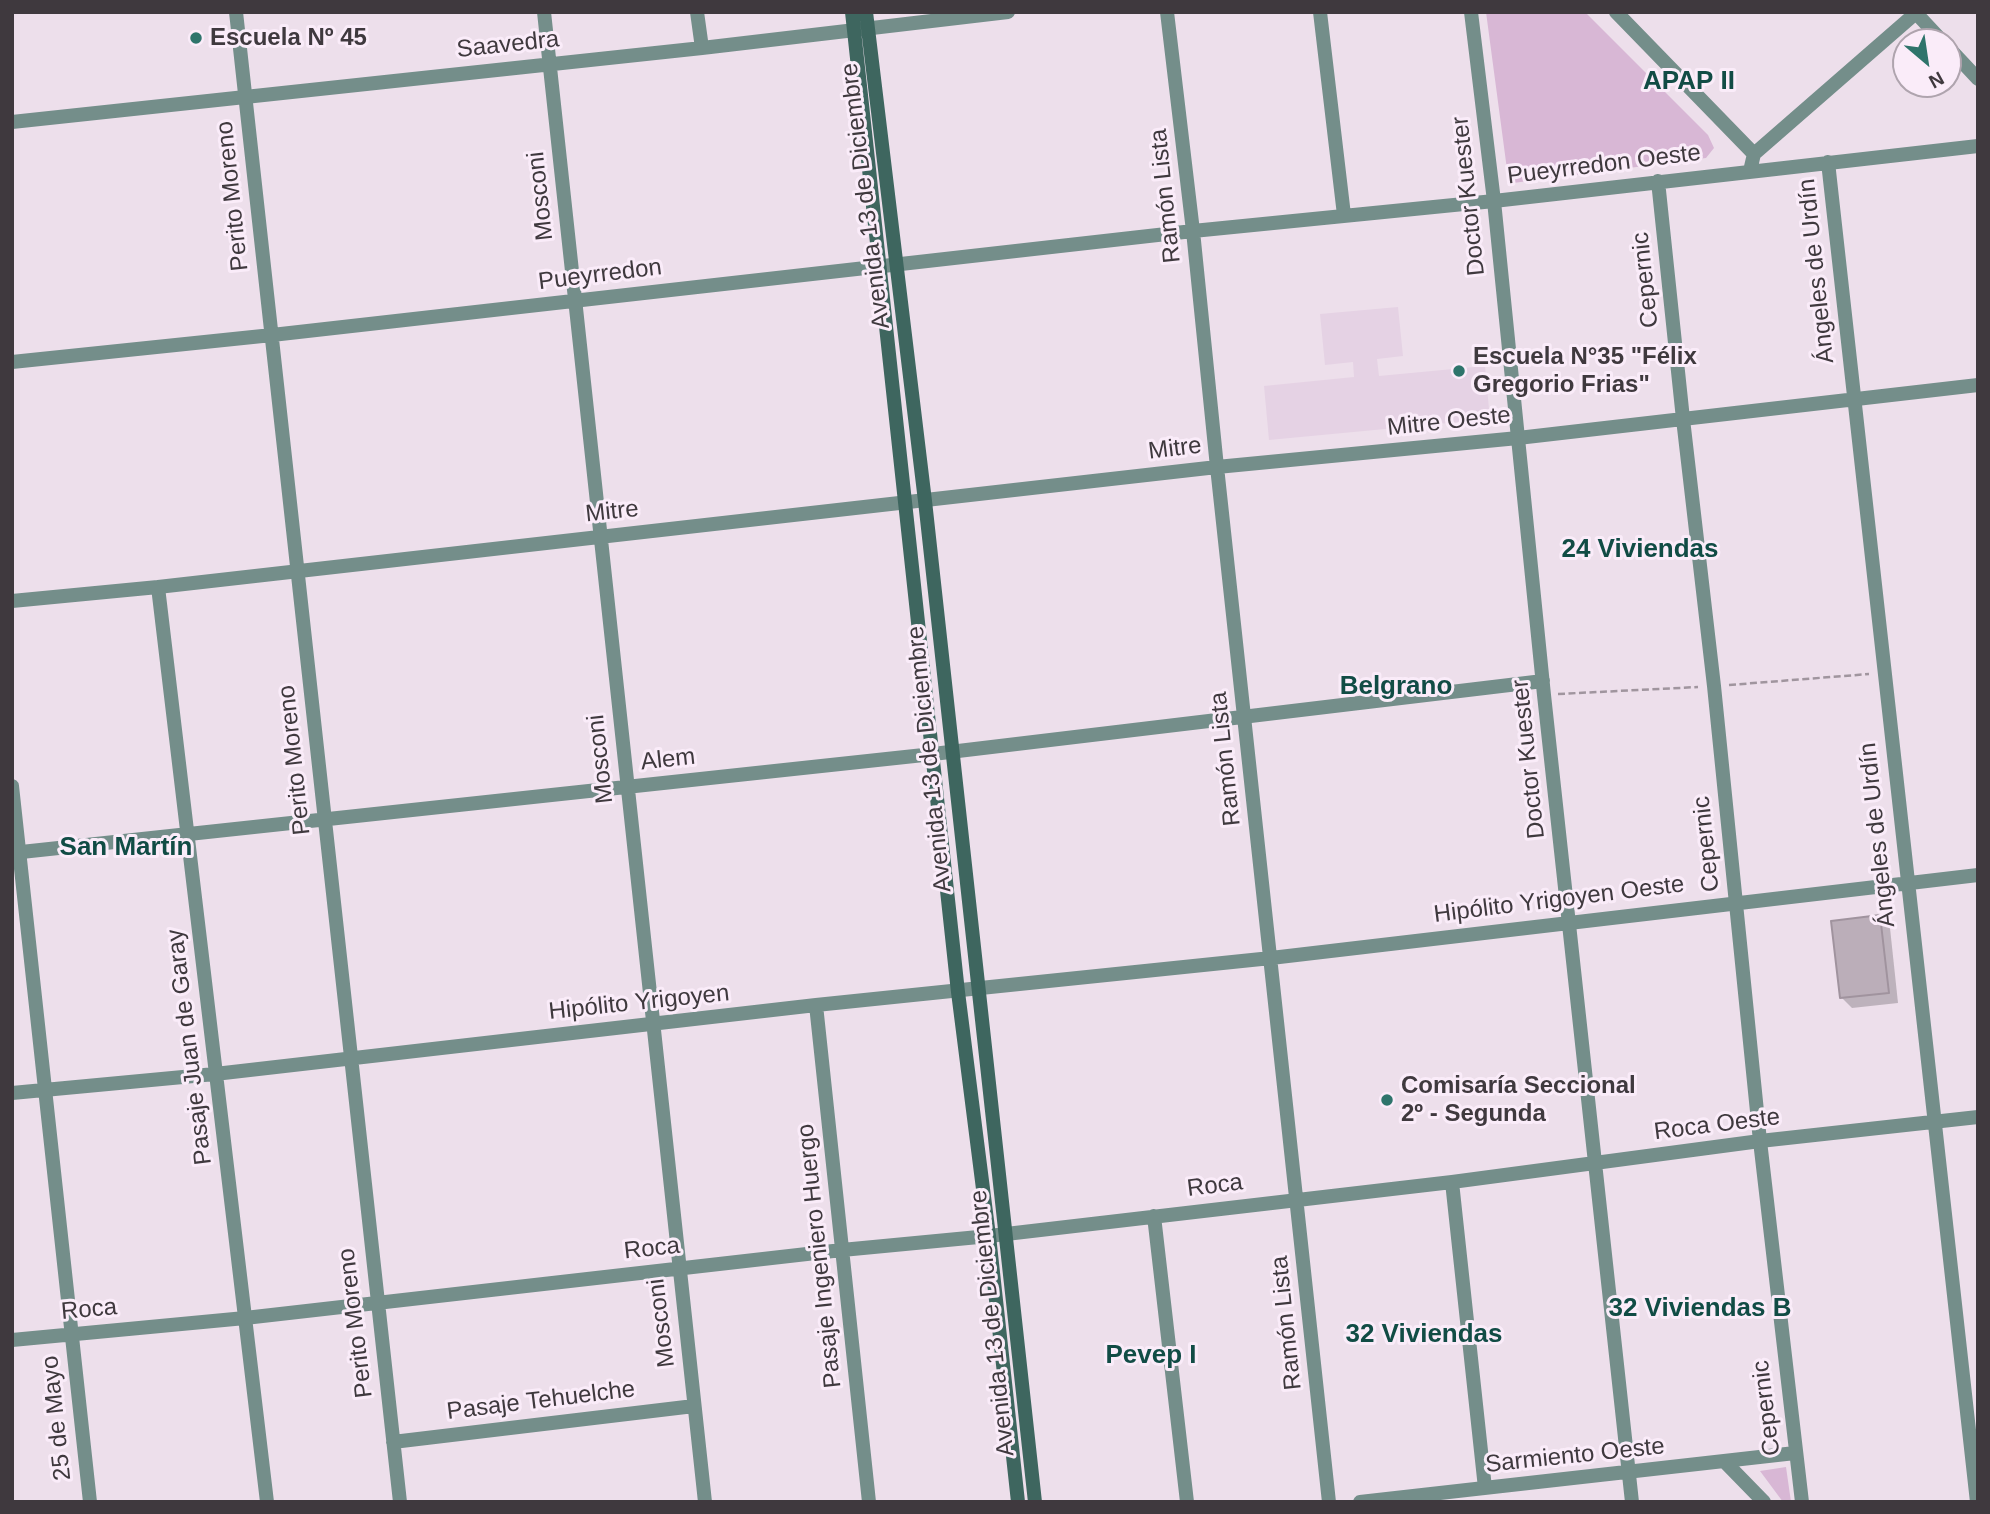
<!DOCTYPE html>
<html>
<head>
<meta charset="utf-8">
<style>
  body { margin:0 }
  #map { position:relative; width:1990px; height:1514px; overflow:hidden; background:#eddfeb; font-family:Arial,sans-serif }
  canvas { display:block }
  .frame { position:absolute; inset:0; border:14px solid #3f393e; pointer-events:none }
  .north { position:absolute; left:1892px; top:28px; width:70px; height:70px; box-sizing:border-box; background:#faecf9; border:2px solid #afa4ae; border-radius:50%; rotate:151deg; font-size:19px; font-weight:700; line-height:28px; text-align:center; color:#3f393e }
  .north::after { content:''; display:block; margin:auto; width:24px; height:32px; background:#2e746b; clip-path:polygon(50% 0,100% 100%,50% 72%,0 100%) }
</style>
</head>
<body>
<div id="map">
<canvas width="1990" height="1514"></canvas>
<div class="frame"></div>
<div class="north">N</div>
</div>
<script>
const ctx = document.querySelector('canvas').getContext('2d');
ctx.lineJoin = 'round';
function fill(path, color) { ctx.fillStyle = color; ctx.fill(path, 'evenodd'); }
const poly = rows => new Path2D(rows.map(r => 'M' + r).join(''));
function trace(path, color, width, dash) { ctx.strokeStyle = color; ctx.lineWidth = width; ctx.lineCap = dash ? 'butt' : 'round'; ctx.setLineDash(dash || []); ctx.stroke(path); }
function label(font, color, halo, rows, align = 'center') {
  ctx.font = font + ' Arial,sans-serif'; ctx.lineWidth = 6; ctx.setLineDash([]); ctx.textBaseline = 'middle'; ctx.strokeStyle = halo; ctx.fillStyle = color; for (const [text, x, y, turn = 0] of rows) {
    ctx.save(); ctx.translate(x, y); ctx.rotate((+turn || 0) * Math.PI / 180); ctx.textAlign = isNaN(turn) ? turn : align; if (halo) ctx.strokeText(text, 0, 0); ctx.fillText(text, 0, 0); ctx.restore();
  }
}
fill(poly([
  [1398,307,1403,356,1377,359,1379,376,1485,366,1489,409,1479,419,1459,422,1269,440,1264,386,1354,377,1353,362,1325,365,1320,314]
]), '#e5d2e4');
fill(poly([
  [1486,12,1585,12,1708,135,1714,148,1706,158,1513,183,1508,177],
  [1786,1467,1791,1502,1783,1502,1760,1471]
]), '#d8b7d5');
fill(poly([
  [1879,917,1890,928,1898,1003,1852,1008,1842,998]
]), '#0003');
const building = poly([
  [1880,915,1889,993,1840,998,1831,921,1880,915]
]);
fill(building, '#bbaeb9');
trace(building, '#a0939e', 2);
trace(poly([
  [1729,685,1869,674],
  [1558,694,1698,687]
]), '#a0959e', 2.5, [7, 3.5]);
trace(poly([
  [236,12,400,1502],
  [544,12,705,1502],
  [697,12,702,48],
  [1167,12,1193,231,1217,467,1329,1502],
  [1320,12,1344,215],
  [1471,12,1494,201,1544,695,1632,1502],
  [1616,12,1754,154],
  [1915,12,1943,42],
  [1948,47,1978,79],
  [12,122,702,48,1008,12],
  [1828,162,1977,1502],
  [1750,171,1754,154,1917,12],
  [1658,181,1683,419,1714,686,1760,1141,1802,1502],
  [12,362,272,335,1193,231,1494,201,1978,146],
  [158,587,267,1502],
  [12,601,158,587,1217,467,1518,438,1978,385],
  [12,786,90,1502],
  [12,853,933,754,1543,681],
  [816,1005,869,1502],
  [12,1093,215,1074,816,1005,1271,958,1978,875],
  [1452,1182,1485,1488],
  [1154,1216,1187,1502],
  [12,1340,245,1318,842,1250,989,1236,1452,1182,1760,1141,1978,1117],
  [393,1442,694,1406],
  [1725,1462,1764,1502],
  [1360,1502,1795,1453]
]), '#748e8a', 14);
trace(poly([
  [852,12,958,992,989,1236,1018,1502],
  [866,12,925,501,1035,1502]
]), '#3e665f', 14);
for (const [x, y, r, color] of [
  [196,38,7,"#2e746b"],
  [1459,371,7,"#2e746b"],
  [1387,1100,7,"#2e746b"]
]) { const dot = new Path2D(); dot.arc(x, y, r, 0, 2 * Math.PI); ctx.fillStyle = color; ctx.fill(dot); trace(dot, '#faecf9', 2.5); }
label('bold 24px', '#3f393e', '#faecf9', [
  ["Escuela Nº 45",210,38],
  ["Escuela N°35 \"Félix",1473,357],
  ["Gregorio Frias\"",1473,385],
  ["Comisaría Seccional",1401,1086],
  ["2º - Segunda",1401,1114]
], 'left');
label('24px', '#3f393e', '#faecf9', [
  ["Saavedra",508,45,-6],
  ["Pueyrredon Oeste",1604,165,-7],
  ["Perito Moreno",233,196,-96],
  ["Mosconi",541,196,-96],
  ["Avenida 13 de Diciembre",866,196,-97],
  ["Ramón Lista",1166,196,-96],
  ["Doctor Kuester",1469,196,-96],
  ["Ángeles de Urdín",1817,271,-96],
  ["Pueyrredon",600,275,-7],
  ["Cepernic",1646,280,-96],
  ["Mitre Oeste",1449,422,-6],
  ["Mitre",1175,449,-7],
  ["Mitre",612,512,-6],
  ["Mosconi",601,759,-96],
  ["Avenida 13 de Diciembre",930,759,-96],
  ["Ramón Lista",1226,759,-96],
  ["Doctor Kuester",1529,759,-96],
  ["Perito Moreno",295,760,-96],
  ["Alem",668,760,-6],
  ["Ángeles de Urdín",1878,835,-96],
  ["Cepernic",1707,844,-96],
  ["Hipólito Yrigoyen Oeste",1559,900,-7],
  ["Hipólito Yrigoyen",639,1003,-6],
  ["Pasaje Juan de Garay",190,1047,-97],
  ["Roca Oeste",1717,1125,-7],
  ["Roca",1215,1186,-7],
  ["Roca",652,1249,-6],
  ["Pasaje Ingeniero Huergo",820,1256,-96],
  ["Roca",89,1310,-5],
  ["Perito Moreno",356,1323,-97],
  ["Mosconi",662,1323,-97],
  ["Avenida 13 de Diciembre",993,1323,-96],
  ["Ramón Lista",1287,1323,-96],
  ["Pasaje Tehuelche",541,1401,-7],
  ["Cepernic",1767,1408,-97],
  ["25 de Mayo",57,1418,-96],
  ["Sarmiento Oeste",1575,1456,-6]
]);
label('bold 26px', '#114c45', '#faecf9', [
  ["APAP II",1689,82],
  ["24 Viviendas",1640,550],
  ["Belgrano",1396,687],
  ["San Martín",126,848],
  ["32 Viviendas B",1700,1309],
  ["32 Viviendas",1424,1335],
  ["Pevep I",1151,1356]
]);
</script>
</body>
</html>
